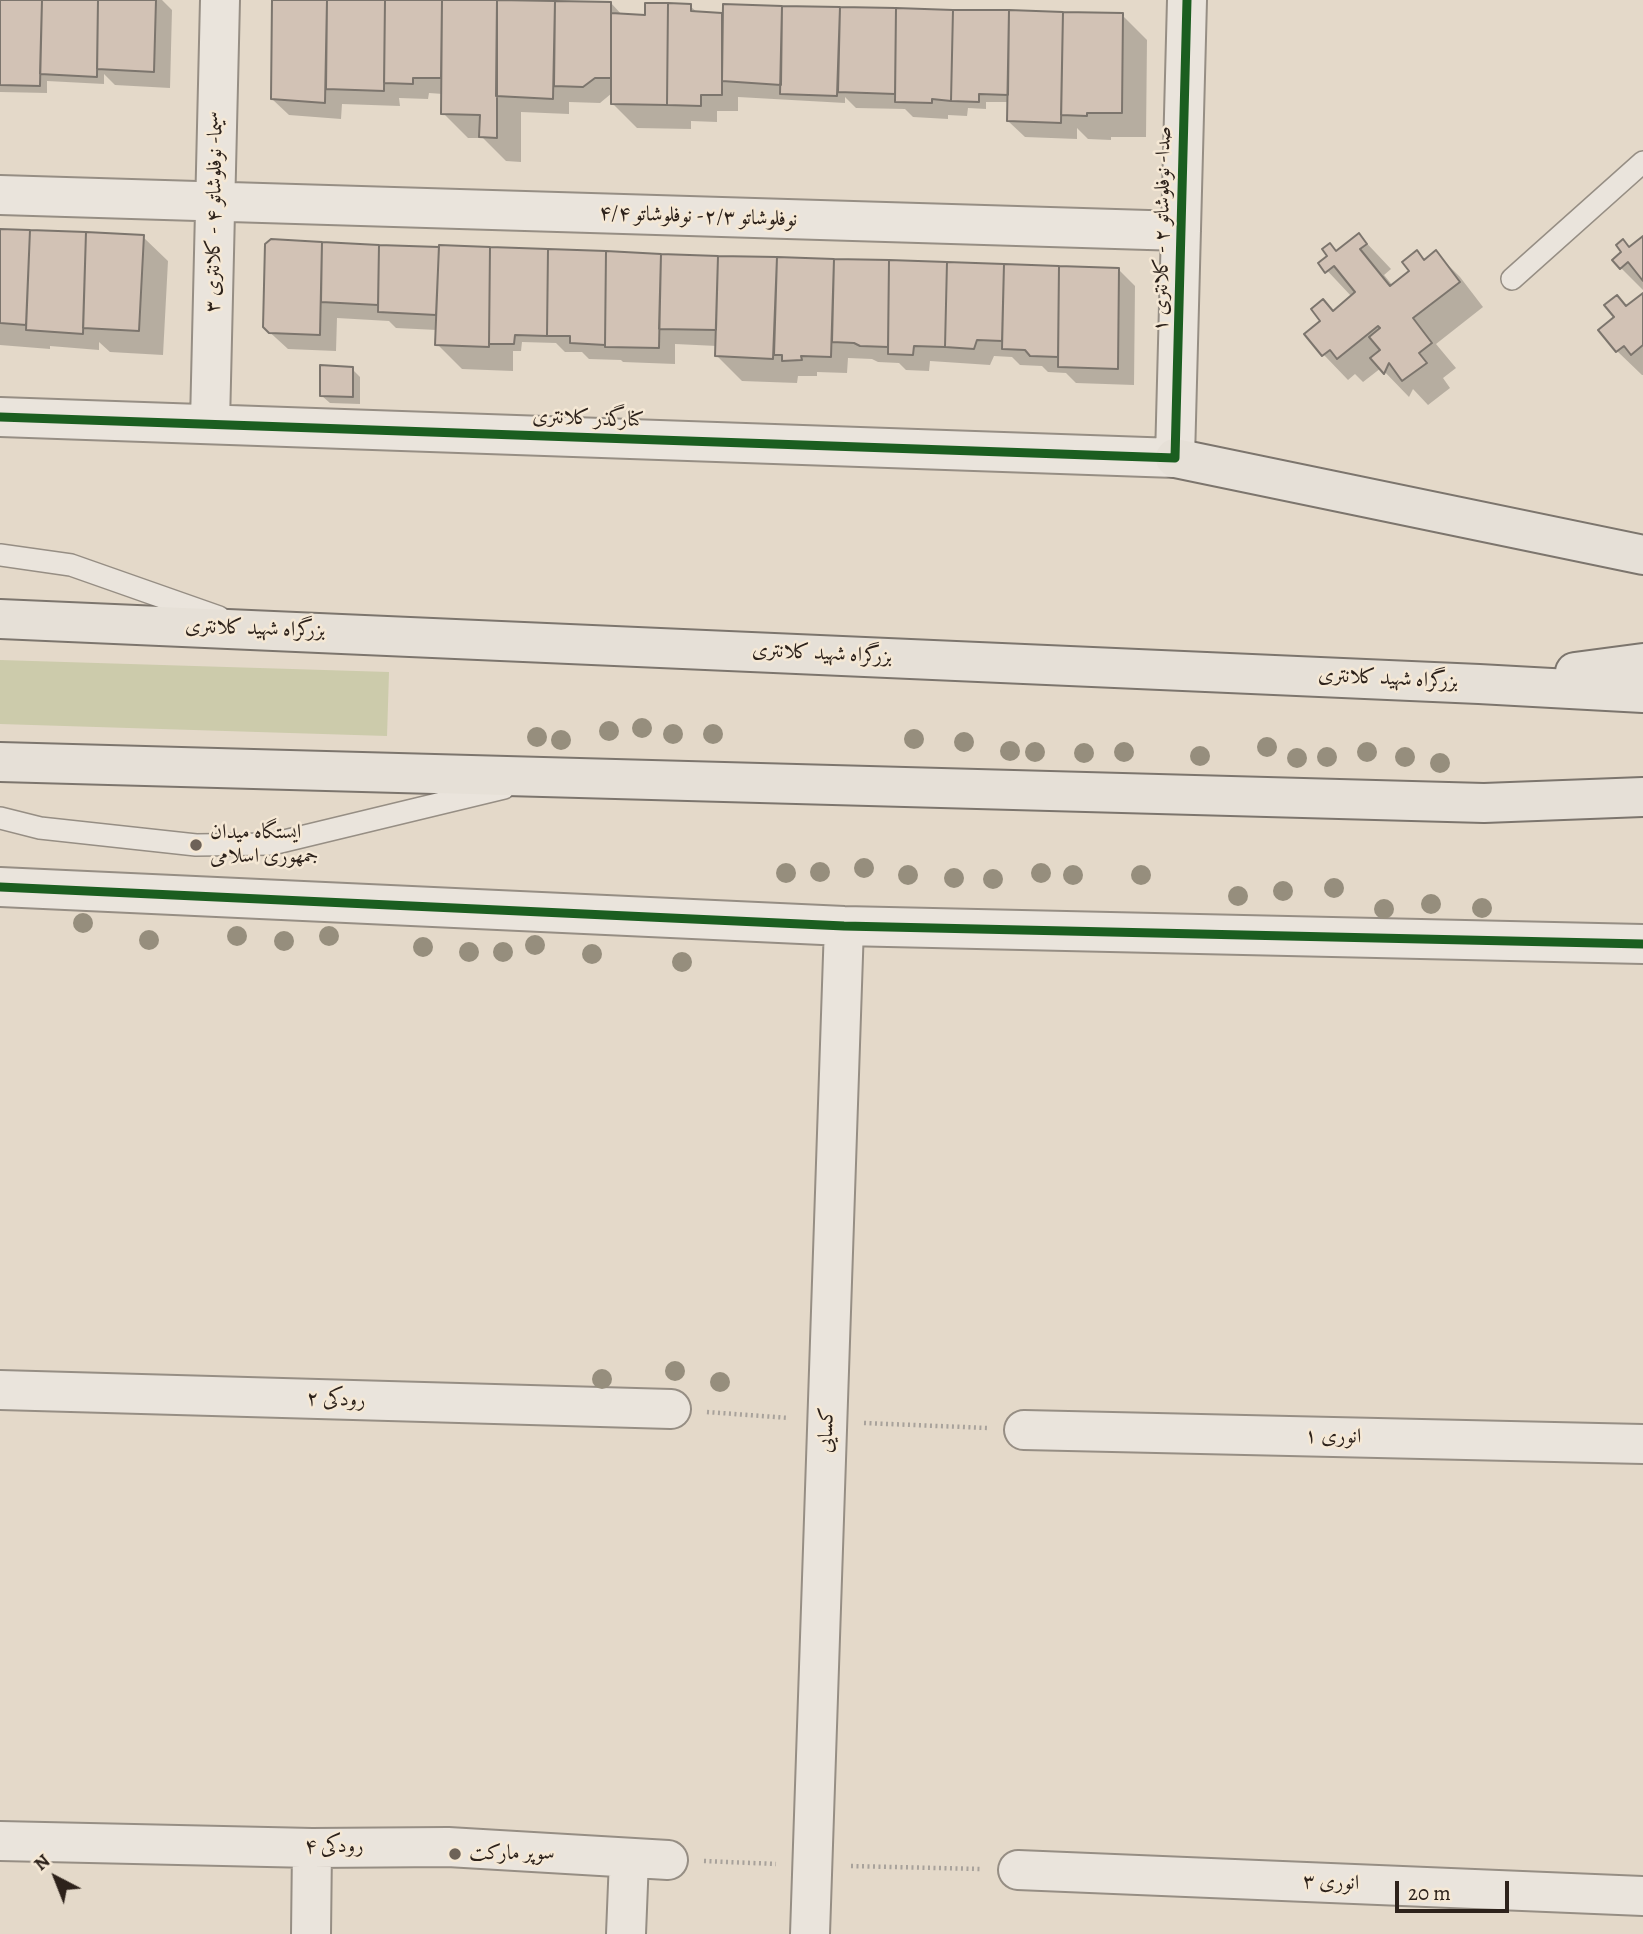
<!DOCTYPE html>
<html>
<head>
<meta charset="utf-8">
<style>
  body { margin:0 }
  #map { position:relative; width:1643px; height:1934px; overflow:hidden; background:#e4d9c9; font-family:Alegreya,serif }
  canvas { display:block }
  .north { position:absolute; left:21px; top:1843px; width:70px; height:70px; -webkit-text-stroke:5px #f5e8d5; paint-order:stroke; rotate:318deg; font-size:19px; font-weight:700; line-height:28px; text-align:center; color:#2d221b }
  .north::after { content:''; display:block; margin:auto; width:24px; height:32px; background:#2d221b; clip-path:polygon(50% 0,100% 100%,50% 72%,0 100%) }
  .scale { position:absolute; left:1395px; top:1881px; width:114px; height:32px; box-sizing:border-box; border:4px solid #2d221b; border-top:0; padding-left:9px; font-size:21px; line-height:24px; white-space:nowrap; color:#2d221b; -webkit-text-stroke:5px #f5e8d5; paint-order:stroke }
</style>
</head>
<body>
<div id="map">
<canvas width="1643" height="1934"></canvas>
<div class="north">N</div>
<div class="scale">20 m</div>
</div>
<script>
const ctx = document.querySelector('canvas').getContext('2d');
ctx.lineJoin = 'round';
function fill(path, color) { ctx.fillStyle = color; ctx.fill(path, 'evenodd'); }
const poly = rows => new Path2D(rows.map(r => 'M' + r).join(''));
function trace(path, color, width, dash) { ctx.strokeStyle = color; ctx.lineWidth = width; ctx.lineCap = dash ? 'butt' : 'round'; ctx.setLineDash(dash || []); ctx.stroke(path); }
function label(font, color, halo, rows, align = 'center') {
  ctx.font = font + ' Alegreya,Amiri,serif'; ctx.lineWidth = 5; ctx.setLineDash([]); ctx.textBaseline = 'middle'; ctx.strokeStyle = halo; ctx.fillStyle = color; for (const [text, x, y, turn = 0] of rows) {
    ctx.save(); ctx.translate(x, y); ctx.rotate((+turn || 0) * Math.PI / 180); ctx.textAlign = isNaN(turn) ? turn : align; if (halo) ctx.strokeText(text, 0, 0); ctx.fillText(text, 0, 0); ctx.restore();
  }
}
fill(poly([
  [0,660,389,672,387,736,0,724]
]), '#cccbab');
fill(poly([
  [0,0,162,0,172,10,170,88,115,85,104,74,104,84,47,81,47,93,0,92],
  [274,0,470,0,611,3,623,16,646,17,690,6,698,13,724,15,724,6,1122,15,1147,40,1146,137,1111,137,1111,140,1088,139,1077,128,1077,139,1025,137,1008,121,1009,102,986,102,986,109,968,108,967,116,948,115,948,119,913,117,905,109,856,108,845,97,845,103,738,97,738,111,717,111,717,122,691,121,691,129,637,128,612,103,612,93,600,103,569,102,569,114,521,112,521,162,506,161,483,138,468,138,443,113,443,94,429,93,428,99,399,98,400,106,342,104,341,119,289,115,272,99],
  [0,231,143,237,168,261,163,355,110,352,99,342,99,350,50,346,50,349,0,345],
  [1359,235,1391,269,1384,275,1393,286,1436,253,1460,277,1483,307,1436,344,1456,368,1443,378,1450,388,1428,405,1413,389,1409,397,1381,368,1363,382,1355,374,1348,380,1324,355,1307,335,1322,321,1323,301,1334,312,1352,297,1321,264],
  [1643,238,1643,290,1621,268,1630,248],
  [271,241,438,249,550,251,718,258,1118,269,1135,286,1134,385,1076,383,1066,373,1048,372,1042,366,1020,365,1012,357,994,356,990,365,930,361,929,371,906,370,899,363,878,362,872,359,848,358,847,373,817,372,817,376,798,376,797,383,742,381,717,356,717,346,675,344,675,364,623,362,621,360,589,359,582,352,565,352,556,343,522,342,521,351,513,351,513,371,462,369,437,344,437,330,396,328,389,321,337,318,336,351,288,349,264,327],
  [1643,295,1643,375,1642,375,1617,351,1627,308],
  [352,369,360,377,360,404,330,403,322,396]
]), '#0003');
const building = poly([
  [0,0,42,0,40,86,0,85,0,0],
  [42,0,98,0,97,77,40,74,42,0],
  [98,0,156,0,154,72,97,69,98,0],
  [272,0,327,0,325,103,271,99,272,0],
  [327,0,385,0,384,91,326,89,327,0],
  [385,0,442,0,441,78,413,78,413,84,384,83,385,0],
  [442,0,497,0,497,138,479,137,480,115,441,114,442,0],
  [497,0,555,1,553,99,496,96,497,0],
  [555,1,611,2,611,78,595,78,583,87,554,86,555,1],
  [645,3,668,3,667,105,611,104,611,13,645,15,645,3],
  [668,3,691,4,691,11,722,13,722,95,701,95,701,106,667,105,668,3],
  [723,4,782,6,781,85,722,81,723,4],
  [782,6,840,7,837,96,780,94,782,6],
  [840,7,896,8,895,94,838,92,840,7],
  [896,8,953,10,951,101,932,99,932,103,895,102,896,8],
  [953,10,1009,10,1008,95,979,94,979,102,951,101,953,10],
  [1009,10,1063,12,1061,123,1007,121,1009,10],
  [1063,12,1123,13,1122,113,1087,113,1087,116,1061,115,1063,12],
  [0,229,30,230,26,325,0,323,0,229],
  [30,230,86,232,83,334,26,330,30,230],
  [86,232,144,235,139,331,83,328,86,232],
  [1359,233,1367,244,1360,249,1390,286,1409,271,1402,262,1417,250,1424,260,1436,250,1460,282,1413,318,1432,343,1419,353,1427,363,1402,381,1389,363,1384,374,1370,358,1380,350,1369,337,1380,328,1378,326,1337,359,1330,350,1322,356,1304,334,1320,321,1311,309,1323,299,1333,311,1355,292,1334,266,1325,273,1318,263,1327,256,1322,249,1330,243,1336,251,1359,233],
  [1643,236,1643,281,1628,262,1620,269,1612,260,1621,252,1616,245,1623,239,1629,247,1643,236],
  [271,239,322,242,320,335,269,333,263,327,265,244,271,239],
  [322,242,379,245,378,305,321,302,322,242],
  [379,245,439,247,436,315,378,312,379,245],
  [439,245,490,247,489,347,435,345,439,245],
  [490,247,548,249,547,336,515,335,514,344,489,344,490,247],
  [548,249,606,251,605,345,570,343,570,336,547,336,548,249],
  [606,251,661,254,659,348,605,347,606,251],
  [661,254,718,256,716,330,659,329,661,254],
  [718,256,777,257,773,359,715,356,718,256],
  [777,257,834,259,831,357,801,356,802,360,782,361,782,355,774,355,777,257],
  [834,259,889,260,888,347,860,346,854,343,832,342,834,259],
  [889,260,947,262,945,347,914,346,913,355,888,354,889,260],
  [947,262,1004,264,1002,341,977,340,974,349,945,347,947,262],
  [1004,264,1059,266,1058,357,1030,356,1025,350,1002,349,1004,264],
  [1059,266,1119,268,1118,369,1058,367,1059,266],
  [1643,293,1643,345,1631,355,1624,346,1616,352,1598,330,1614,317,1604,305,1617,295,1626,306,1643,293],
  [320,365,353,367,353,397,320,396,320,365]
]);
fill(building, '#d2c2b5');
trace(building, '#7c756d', 2);
const service = poly([
  [1512,279,1643,162],
  [0,555,71,565,219,617],
  [0,818,40,828,196,845,272,844,504,788]
]);
const minor = poly([
  [0,195,1181,231],
  [0,417,1175,458,1187,0],
  [210,423,220,0],
  [0,887,844,926,1643,944],
  [0,1390,671,1409],
  [1024,1430,1643,1444],
  [0,1841,312,1848,448,1847,668,1860],
  [1018,1870,1643,1896],
  [311,1934,312,1848],
  [626,1934,629,1859],
  [810,1934,844,926]
]);
const trunk = poly([
  [1175,458,1643,555],
  [0,619,1479,684,1643,693],
  [1575,672,1643,663],
  [0,762,1484,803,1643,797]
]);
trace(service, '#968e84', 24);
trace(minor, '#968e84', 42);
trace(trunk, '#7c756d', 42);
trace(poly([
  [707,1412,789,1418],
  [864,1423,988,1428],
  [704,1861,776,1864],
  [851,1866,982,1869]
]), '#a8a29b', 4.5, [2, 3.5]);
trace(service, '#eae4dc', 21);
trace(minor, '#eae4dc', 38);
trace(trunk, '#e6e0d7', 38);
trace(poly([
  [0,417,1175,458,1187,0],
  [0,887,844,926,1643,944]
]), '#1b5e20', 9);
ctx.fillStyle = '#968e7d';
for (const [x, y] of [
  [642,728],
  [609,731],
  [673,734],
  [713,734],
  [537,737],
  [914,739],
  [561,740],
  [964,742],
  [1267,747],
  [1010,751],
  [1035,752],
  [1124,752],
  [1367,752],
  [1084,753],
  [1200,756],
  [1327,757],
  [1405,757],
  [1297,758],
  [1440,763],
  [864,868],
  [820,872],
  [786,873],
  [1041,873],
  [908,875],
  [1073,875],
  [1141,875],
  [954,878],
  [993,879],
  [1334,888],
  [1283,891],
  [1238,896],
  [1431,904],
  [1482,908],
  [1384,909],
  [83,923],
  [237,936],
  [329,936],
  [149,940],
  [284,941],
  [535,945],
  [423,947],
  [469,952],
  [503,952],
  [592,954],
  [682,962],
  [675,1371],
  [602,1379],
  [720,1382]
]) { ctx.beginPath(); ctx.arc(x, y, 10, 0, 2 * Math.PI); ctx.fill(); }
for (const [x, y, r, color] of [
  [196,845,7,"#6d6258"],
  [455,1854,7,"#6d6258"]
]) { const dot = new Path2D(); dot.arc(x, y, r, 0, 2 * Math.PI); ctx.fillStyle = color; ctx.fill(dot); trace(dot, '#f5e8d5', 2.5); }
label('21px', '#2d221b', '#f5e8d5', [
  ["سیما- نوفلوشاتو ۴ - کلانتری ۳",215,212,-89],
  ["نوفلوشاتو ۲/۳- نوفلوشاتو ۴/۴",698,217,2],
  ["صدا- نوفلوشاتو ۲ - کلانتری ۱",1163,229,-89],
  ["کنارگذر کلانتری",588,419,2],
  ["بزرگراه شهید کلانتری",255,629,2],
  ["بزرگراه شهید کلانتری",822,654,3],
  ["بزرگراه شهید کلانتری",1388,679,3],
  ["رودکی ۲",336,1400,2],
  ["کسایی",827,1430,-88],
  ["انوری ۱",1333,1437,1],
  ["رودکی ۴",334,1847],
  ["انوری ۳",1331,1883,2]
]);
label('21px', '#2d221b', '#f5e8d5', [
  ["ایستگاه میدان",210,833],
  ["جمهوری اسلامی",210,857],
  ["سوپر مارکت",469,1854]
], 'left');
</script>
</body>
</html>
